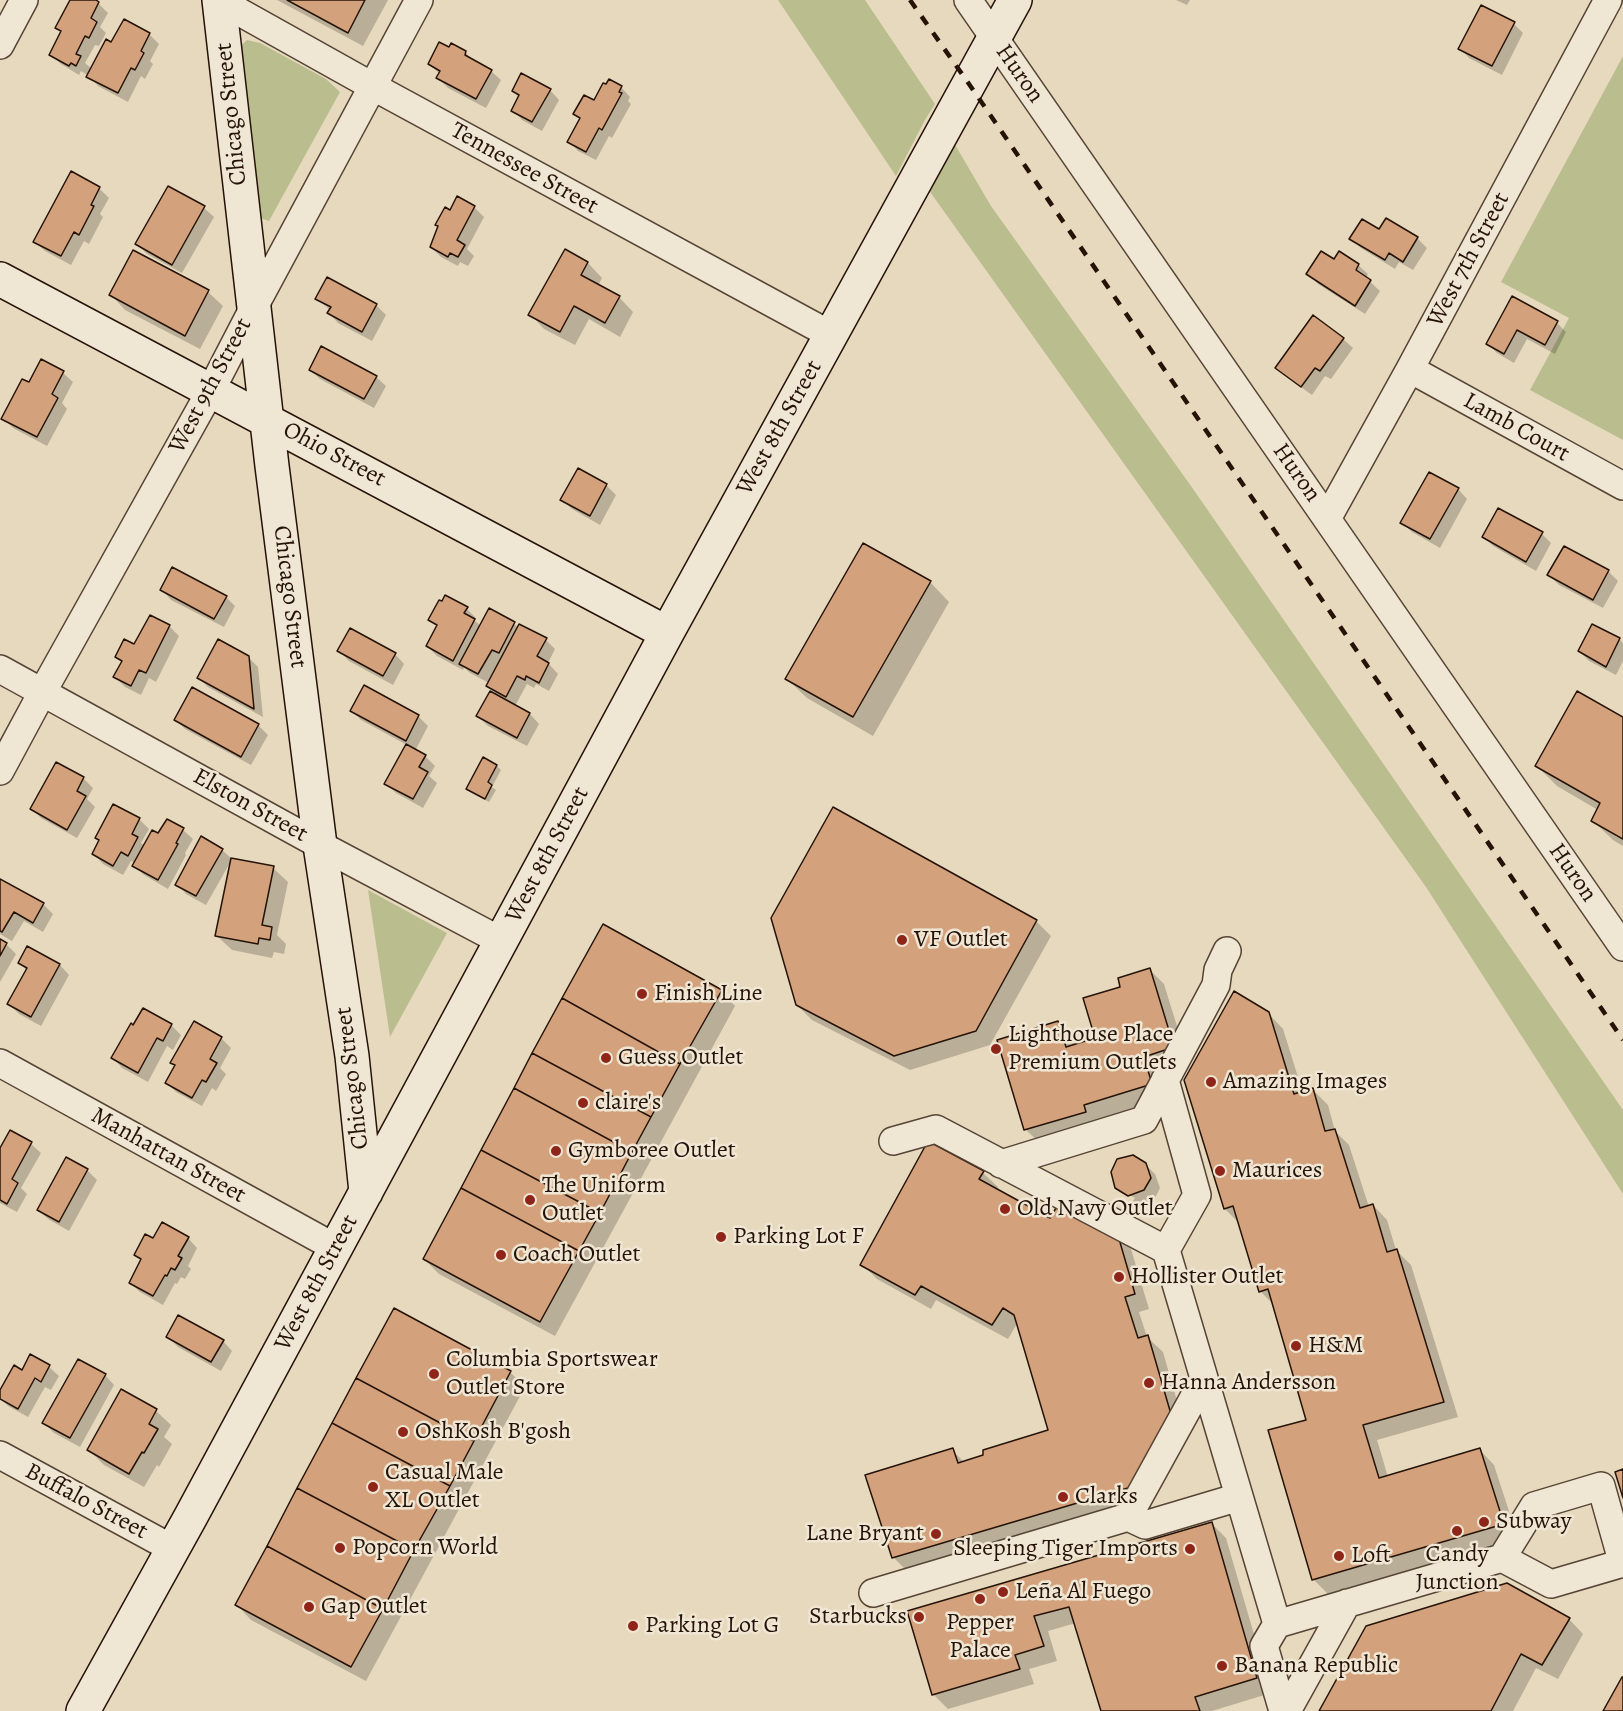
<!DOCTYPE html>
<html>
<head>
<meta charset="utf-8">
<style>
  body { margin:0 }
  canvas { display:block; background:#e7d9bd }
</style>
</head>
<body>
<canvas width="1623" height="1711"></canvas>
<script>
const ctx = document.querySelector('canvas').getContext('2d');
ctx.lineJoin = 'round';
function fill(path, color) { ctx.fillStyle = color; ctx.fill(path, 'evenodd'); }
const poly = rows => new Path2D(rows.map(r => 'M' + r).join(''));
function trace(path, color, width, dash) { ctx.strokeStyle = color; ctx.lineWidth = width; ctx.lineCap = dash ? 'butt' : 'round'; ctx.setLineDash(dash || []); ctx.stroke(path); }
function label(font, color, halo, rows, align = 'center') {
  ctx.font = font + ' Alegreya,serif'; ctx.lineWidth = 5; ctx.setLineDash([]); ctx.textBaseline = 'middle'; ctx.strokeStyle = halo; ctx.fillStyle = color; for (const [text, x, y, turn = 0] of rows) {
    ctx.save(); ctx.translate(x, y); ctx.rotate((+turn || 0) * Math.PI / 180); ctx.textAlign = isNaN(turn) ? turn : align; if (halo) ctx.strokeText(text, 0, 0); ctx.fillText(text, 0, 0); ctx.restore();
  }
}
fill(poly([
  [778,0,865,0,935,104,925,120,896,176],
  [247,40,260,43,326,79,340,92,269,221,260,218,238,48],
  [1623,56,1623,440,1530,390,1569,318,1501,282],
  [954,143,991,206,1191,486,1623,1110,1623,1194,1426,887,928,189],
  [368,890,447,933,390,1037]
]), '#babe8e');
fill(poly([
  [72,0,93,0,98,3,108,13,100,27,106,33,99,46,95,45,85,63,92,69,112,44,149,34,159,44,150,61,153,64,145,79,141,76,128,102,98,86,89,76,81,71,79,75,61,64,51,55,62,33,57,28],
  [277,0,388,0,363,46],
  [1176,0,1190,0,1187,5],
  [1514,24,1523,33,1502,75,1469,58,1460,48],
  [466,53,475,62,491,71,501,80,486,108,448,88,438,78,440,74,429,64],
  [621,87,630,97,628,101,631,104,612,138,609,136,596,160,578,151,569,141,581,120,575,114],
  [514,90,550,90,559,100,542,131,522,120,513,110,520,97],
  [99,188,109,198,100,214,103,217,89,244,84,241,71,265,45,251,35,242],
  [474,207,484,217,467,249,474,256,468,266,460,262,458,266,441,257,431,247,450,212],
  [204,208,214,217,182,273,147,254,137,244],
  [1380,231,1417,238,1427,248,1413,270,1399,262,1395,269,1361,248,1351,239],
  [565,251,588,263,602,278,598,286,619,297,633,312,620,337,589,319,575,345,544,329,530,314],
  [134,252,208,292,223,306,200,349,125,310,111,295],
  [1334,261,1358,265,1368,274,1366,278,1380,291,1365,314,1318,284,1308,274],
  [1512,298,1557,323,1566,332,1555,354,1527,339,1514,363,1497,353,1488,344],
  [317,299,376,305,386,315,372,341,338,323,329,313,330,310],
  [1343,339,1353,348,1331,379,1325,376,1312,395,1287,377,1277,368],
  [310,370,376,377,386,386,374,408,320,379],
  [63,373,73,382,62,403,67,409,47,446,13,428,3,418,29,384],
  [578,470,606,485,616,495,600,525,572,509,562,500],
  [1458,489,1467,499,1440,548,1412,532,1402,523],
  [1542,534,1551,543,1536,571,1493,546,1484,537],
  [1565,548,1608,571,1618,581,1603,608,1559,585,1549,575],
  [930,582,949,602,873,736,807,698,787,679],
  [162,590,226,597,235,606,224,627,171,600],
  [467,609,476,618,475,621,481,626,514,624,519,628,546,640,555,649,548,663,558,674,549,691,536,684,534,688,527,684,515,706,530,714,539,724,527,746,488,726,478,716,497,695,488,686,489,683,470,673,464,667,463,670,437,656,427,646,438,627,430,620],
  [169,626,179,636,156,682,149,678,141,695,125,687,115,677,123,663,117,657],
  [1593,626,1620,640,1623,643,1623,661,1616,675,1589,661,1579,651],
  [339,651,395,654,404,664,393,685,349,661],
  [248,657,258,667,263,717,208,687,199,678],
  [364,687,418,716,428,726,415,751,425,756,435,766,429,776,437,783,423,808,396,793,386,784,407,745,361,720,352,711],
  [1623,718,1623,846,1613,840,1593,821,1598,810,1557,786,1537,766],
  [176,720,258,725,268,735,251,765,185,729],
  [484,759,497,766,501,770,492,787,496,790,489,802,472,793,468,789],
  [57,764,83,778,93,788,87,799,95,807,77,838,41,818,32,809],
  [139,819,149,829,141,843,145,846,159,835,183,830,193,839,185,853,186,855,168,889,144,875,134,866,136,863,131,861,123,875,103,864,94,854,100,842,96,838],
  [222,850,232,859,273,868,288,882,277,935,286,944,284,954,274,952,272,958,232,950,217,936,231,861,206,905,186,894,177,884],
  [0,881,43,904,53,914,43,932,24,921,12,941,0,934],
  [1036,921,1051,936,990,1045,910,1070,812,1020,797,1005],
  [0,941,6,944,16,954,0,982],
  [28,948,60,965,69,975,41,1026,19,1014,9,1004,27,971,20,963],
  [1149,969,1164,984,1188,1062,1166,1098,1098,1119,1100,1126,1041,1144,1026,1130,999,1041,1057,1023,1072,1038,1075,1046,1097,1039,1122,988],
  [721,991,735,1006,555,1336,439,1274,424,1259],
  [143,1010,171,1025,181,1035,173,1050,167,1046,148,1082,122,1068,113,1058],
  [1268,1013,1283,1029,1303,1093,1313,1090,1328,1105,1335,1131,1349,1145,1369,1207,1373,1205,1387,1220,1396,1250,1411,1265,1458,1417,1377,1440,1388,1477,1480,1450,1494,1465,1518,1539,1328,1594,1313,1579,1308,1421,1274,1305,1260,1291,1239,1223,1225,1209],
  [221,1038,231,1048,220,1068,226,1074,216,1091,212,1088,202,1106,176,1092,167,1083,176,1066,172,1062],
  [929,1143,983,1173,998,1187,996,1190,1050,1220,1116,1234,1131,1249,1149,1309,1139,1312,1147,1337,1163,1352,1187,1436,1153,1499,908,1572,893,1557,952,1450,964,1462,1050,1431,1018,1322,1008,1339,936,1300,931,1309,877,1279,862,1264],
  [31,1144,41,1153,21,1188,27,1194,17,1212,0,1203,0,1151],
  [67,1159,87,1170,97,1180,69,1231,48,1219,38,1210],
  [1145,1164,1155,1174,1160,1188,1154,1200,1139,1205,1125,1196,1133,1201,1135,1198,1123,1191,1123,1193,1116,1187],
  [188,1238,197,1248,188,1266,191,1269,185,1279,181,1277,177,1284,175,1283,163,1305,140,1292,130,1283,142,1261,136,1255,154,1240],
  [394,1310,510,1372,525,1387,366,1681,251,1620,237,1605],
  [168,1337,223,1341,232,1351,221,1371,178,1347],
  [49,1367,59,1376,51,1390,45,1387,28,1417,8,1406,0,1398,0,1393,22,1372],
  [105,1375,114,1385,80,1447,54,1433,44,1423],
  [122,1391,156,1411,171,1425,164,1437,172,1444,159,1467,157,1465,144,1487,104,1465,89,1450],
  [1211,1523,1226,1538,1271,1693,1212,1711,1103,1711,1076,1623,1048,1631,1057,1661,1029,1669,1034,1684,948,1709,933,1694,909,1612],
  [1569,1619,1583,1634,1558,1679,1536,1668,1513,1711,1321,1711]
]), '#0003');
const building = poly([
  [70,0,96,0,99,2,91,18,97,22,89,38,85,36,76,54,81,56,76,66,71,63,69,66,49,55,61,31,55,28,70,0],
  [287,0,365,0,348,33,287,0],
  [1481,5,1515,22,1492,66,1458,49,1481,5],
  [124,19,150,33,141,51,144,53,135,70,131,68,118,93,86,77,106,39,111,42,124,19],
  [439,42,449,47,451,43,466,51,465,55,492,70,476,99,436,78,440,71,428,64,439,42],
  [521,73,551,89,532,122,511,111,519,95,512,91,521,73],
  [609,79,622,86,619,92,622,93,602,130,599,128,586,152,567,142,580,118,573,114,584,95,594,100,603,83,606,84,609,79],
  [71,171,100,187,91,205,94,206,79,235,74,232,61,256,33,242,71,171],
  [168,186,205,206,172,265,135,244,168,186],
  [457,196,475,206,457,240,465,245,458,257,450,253,448,257,430,247,438,226,435,225,445,207,450,210,457,196],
  [1386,218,1418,237,1403,262,1389,253,1385,260,1349,239,1362,219,1379,229,1386,218],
  [565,249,588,262,581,275,620,296,605,323,574,306,560,332,528,315,565,249],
  [133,250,209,290,185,336,109,295,133,250],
  [1321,251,1334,259,1339,251,1359,264,1356,270,1371,280,1355,306,1306,274,1321,251],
  [327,277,377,304,362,332,327,313,331,307,315,299,327,277],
  [1512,296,1558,321,1545,345,1517,330,1504,354,1486,344,1512,296],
  [1313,315,1344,338,1320,371,1315,368,1301,387,1275,368,1313,315],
  [321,346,377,376,364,399,309,370,321,346],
  [41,359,64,371,52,394,58,398,37,437,1,419,22,379,29,382,41,359],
  [578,468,607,484,590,516,560,500,578,468],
  [1429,472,1459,488,1430,539,1400,523,1429,472],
  [1498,508,1543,532,1526,562,1482,537,1498,508],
  [863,543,931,581,853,717,785,679,863,543],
  [1564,546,1609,570,1593,600,1547,575,1564,546],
  [172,567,227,596,214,619,160,590,172,567],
  [445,595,468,607,464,613,475,619,453,661,426,646,437,625,428,620,439,600,442,601,445,595],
  [489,608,515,622,499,653,492,650,478,674,459,664,489,608],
  [150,615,170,625,146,673,139,670,131,686,113,677,122,661,115,657,124,639,134,644,150,615],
  [519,624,547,638,537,656,549,663,539,683,526,676,525,680,517,676,506,697,486,686,519,624],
  [1592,624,1620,638,1606,667,1578,651,1592,624],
  [350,628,396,653,383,676,337,651,350,628],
  [218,639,249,656,254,709,197,678,218,639],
  [364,685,419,715,406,741,350,711,364,685],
  [192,687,259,724,241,757,174,720,192,687],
  [490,691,530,713,517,738,476,716,490,691],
  [1577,691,1623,717,1623,839,1591,821,1600,803,1535,766,1577,691],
  [406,744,426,755,419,767,428,772,413,799,384,784,406,744],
  [483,757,497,765,488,782,492,785,485,799,466,789,483,757],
  [56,762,84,777,77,791,86,796,67,830,30,809,56,762],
  [113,804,140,818,132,834,138,837,128,856,121,852,113,866,92,854,99,840,95,838,113,804],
  [833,807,1037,920,976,1031,894,1056,796,1005,771,918,833,807],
  [167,819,184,828,176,843,178,844,158,880,132,866,152,830,158,833,167,819],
  [201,836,223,849,196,896,175,885,201,836],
  [231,858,274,866,262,925,272,927,270,940,259,938,258,944,215,936,231,858],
  [0,879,44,903,33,923,14,912,2,932,0,931,0,879],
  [603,924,722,990,680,1064,562,998,603,924],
  [0,939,7,943,0,956,0,939],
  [27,946,60,964,31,1017,7,1004,27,968,18,963,27,946],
  [1150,968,1174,1047,1144,1057,1152,1084,1084,1105,1086,1112,1024,1130,997,1040,1058,1021,1066,1047,1095,1038,1083,998,1120,987,1118,978,1150,968],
  [1234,991,1269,1012,1294,1094,1313,1088,1325,1131,1335,1129,1360,1208,1373,1204,1387,1252,1397,1249,1444,1402,1363,1425,1379,1478,1480,1448,1504,1524,1312,1580,1268,1430,1306,1420,1268,1289,1259,1292,1233,1206,1224,1209,1184,1080,1234,991],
  [562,998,680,1064,651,1117,532,1053,562,998],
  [143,1008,172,1024,163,1041,157,1038,138,1073,111,1058,131,1023,133,1025,143,1008],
  [194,1021,222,1037,210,1059,217,1063,206,1082,202,1080,192,1098,165,1083,175,1065,170,1063,194,1021],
  [532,1053,651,1117,632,1152,514,1088,532,1053],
  [514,1088,632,1152,600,1213,481,1150,514,1088],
  [10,1130,32,1142,12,1179,18,1183,7,1204,0,1200,0,1148,10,1130],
  [928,1141,984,1171,979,1179,1050,1218,1059,1203,1117,1232,1135,1294,1125,1297,1138,1338,1148,1335,1173,1421,1138,1485,892,1558,865,1475,953,1448,958,1463,983,1455,983,1450,1048,1430,1014,1315,1003,1308,992,1325,921,1286,915,1295,860,1265,928,1141],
  [481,1150,600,1213,579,1251,461,1188,481,1150],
  [1133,1155,1146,1163,1151,1178,1144,1190,1128,1196,1115,1188,1111,1172,1117,1159,1133,1155],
  [66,1157,88,1169,59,1222,37,1210,66,1157],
  [461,1188,579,1251,540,1322,423,1259,461,1188],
  [162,1222,189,1237,178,1256,182,1258,175,1270,171,1268,167,1276,165,1275,153,1296,129,1283,141,1259,134,1255,145,1234,153,1238,162,1222],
  [394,1308,511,1371,474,1441,356,1378,394,1308],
  [178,1315,224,1340,211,1362,166,1337,178,1315],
  [30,1354,50,1365,41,1382,35,1378,18,1409,0,1399,0,1390,14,1365,22,1370,30,1354],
  [78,1359,106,1374,70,1438,42,1423,78,1359],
  [356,1378,474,1441,450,1486,332,1423,356,1378],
  [121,1389,157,1409,149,1424,158,1429,144,1453,142,1452,129,1474,87,1450,121,1389],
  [332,1423,450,1486,414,1550,297,1488,332,1423],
  [1623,1469,1623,1498,1615,1472,1623,1469],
  [297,1488,414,1550,383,1609,267,1546,297,1488],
  [1212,1522,1257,1678,1195,1697,1200,1711,1101,1711,1069,1607,1034,1616,1044,1646,1015,1655,1020,1669,932,1695,907,1611,1212,1522],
  [267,1546,383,1609,351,1667,235,1605,267,1546],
  [1507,1583,1570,1618,1542,1665,1521,1654,1491,1711,1319,1711,1366,1626,1507,1583],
  [1622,1677,1623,1677,1623,1711,1603,1711,1622,1677]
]);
fill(building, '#d3a27c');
trace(building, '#261308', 1.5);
const street = poly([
  [218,0,372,86,831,335],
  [968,0,1623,947],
  [0,45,24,0],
  [1410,369,1623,486],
  [1327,519,1410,369,1608,0],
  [0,669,320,845,501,941],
  [0,771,43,691,211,390,254,307,419,0],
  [0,1063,336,1248],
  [1165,1080,1197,1195,1166,1250],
  [893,1141,936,1129,1166,1250,1277,1624,1264,1646,1283,1711],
  [1001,1164,1144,1120,1216,985,1218,970,1227,951],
  [0,1455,173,1549],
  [1128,1517,1204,1379],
  [1502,1558,1534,1506,1601,1486,1623,1564],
  [873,1593,1128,1517,1145,1525,1239,1497],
  [1277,1624,1502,1558,1551,1584,1623,1563],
  [1287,1711,1347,1603]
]);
const secondary = poly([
  [219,0,272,466,320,845,352,1056,366,1192],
  [0,279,667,633],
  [83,1711,190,1518,667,633,1015,0]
]);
trace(street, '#564435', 30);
trace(secondary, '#261308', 36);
trace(street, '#efe6d4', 27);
trace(secondary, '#efe6d4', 33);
trace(poly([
  [910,0,969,84,1623,1040]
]), '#261308', 4.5, [10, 10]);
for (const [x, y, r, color] of [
  [902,940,6,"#8f2418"],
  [642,994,6,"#8f2418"],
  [996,1049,6,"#8f2418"],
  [606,1058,6,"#8f2418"],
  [1211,1082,6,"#8f2418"],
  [583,1103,6,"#8f2418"],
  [556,1151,6,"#8f2418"],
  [1220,1171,6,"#8f2418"],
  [530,1200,6,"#8f2418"],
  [1005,1209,6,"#8f2418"],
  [721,1237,6,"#8f2418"],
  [501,1255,6,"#8f2418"],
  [1119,1277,6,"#8f2418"],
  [1296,1346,6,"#8f2418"],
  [434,1374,6,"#8f2418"],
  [1149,1383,6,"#8f2418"],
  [403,1432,6,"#8f2418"],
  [373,1487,6,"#8f2418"],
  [1063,1497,6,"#8f2418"],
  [1484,1522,6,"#8f2418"],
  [1457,1531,6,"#8f2418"],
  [936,1534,6,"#8f2418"],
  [340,1548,6,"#8f2418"],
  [1190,1549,6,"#8f2418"],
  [1339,1556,6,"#8f2418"],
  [1003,1592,6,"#8f2418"],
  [980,1599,6,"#8f2418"],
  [309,1607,6,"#8f2418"],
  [919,1617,6,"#8f2418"],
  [633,1626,6,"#8f2418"],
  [1222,1666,6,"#8f2418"]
]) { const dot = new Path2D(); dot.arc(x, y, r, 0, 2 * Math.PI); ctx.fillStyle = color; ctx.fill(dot); trace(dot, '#efe6d4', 2); }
label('24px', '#261308', '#efe6d4', [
  ["Huron",1019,74,55],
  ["Chicago Street",232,114,-96],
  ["Tennessee Street",524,169,29],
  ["West 7th Street",1469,260,-62],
  ["West 9th Street",211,386,-62],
  ["West 8th Street",780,428,-61],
  ["Lamb Court",1516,428,29],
  ["Ohio Street",334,455,28],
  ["Huron",1296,473,55],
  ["Chicago Street",289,597,83],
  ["Elston Street",250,806,29],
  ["West 8th Street",548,855,-62],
  ["Huron",1572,873,55],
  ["Chicago Street",353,1078,-97],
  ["Manhattan Street",168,1156,29],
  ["West 8th Street",317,1283,-62],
  ["Buffalo Street",86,1502,28]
]);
label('24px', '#261308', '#efe6d4', [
  ["VF Outlet",914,940],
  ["Finish Line",654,994],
  ["Lighthouse Place",1008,1035],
  ["Premium Outlets",1008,1063],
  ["Guess Outlet",618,1058],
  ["Amazing Images",1223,1082],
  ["claire's",595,1103],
  ["Gymboree Outlet",568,1151],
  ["Maurices",1232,1171],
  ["The Uniform",542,1186],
  ["Outlet",542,1214],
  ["Old Navy Outlet",1017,1209],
  ["Parking Lot F",733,1237],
  ["Coach Outlet",513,1255],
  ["Hollister Outlet",1131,1277],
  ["H&M",1308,1346],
  ["Columbia Sportswear",446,1360],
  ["Outlet Store",446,1388],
  ["Hanna Andersson",1161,1383],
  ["OshKosh B'gosh",415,1432],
  ["Casual Male",385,1473],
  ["XL Outlet",385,1501],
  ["Clarks",1075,1497],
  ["Subway",1496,1522],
  ["Lane Bryant",924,1534,"right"],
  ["Popcorn World",352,1548],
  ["Sleeping Tiger Imports",1178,1549,"right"],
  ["Candy",1457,1555,"center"],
  ["Junction",1457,1583,"center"],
  ["Loft",1351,1556],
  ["Leña Al Fuego",1015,1592],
  ["Gap Outlet",321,1607],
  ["Starbucks",907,1617,"right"],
  ["Pepper",980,1623,"center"],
  ["Palace",980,1651,"center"],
  ["Parking Lot G",645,1626],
  ["Banana Republic",1234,1666]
], 'left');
</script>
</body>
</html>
